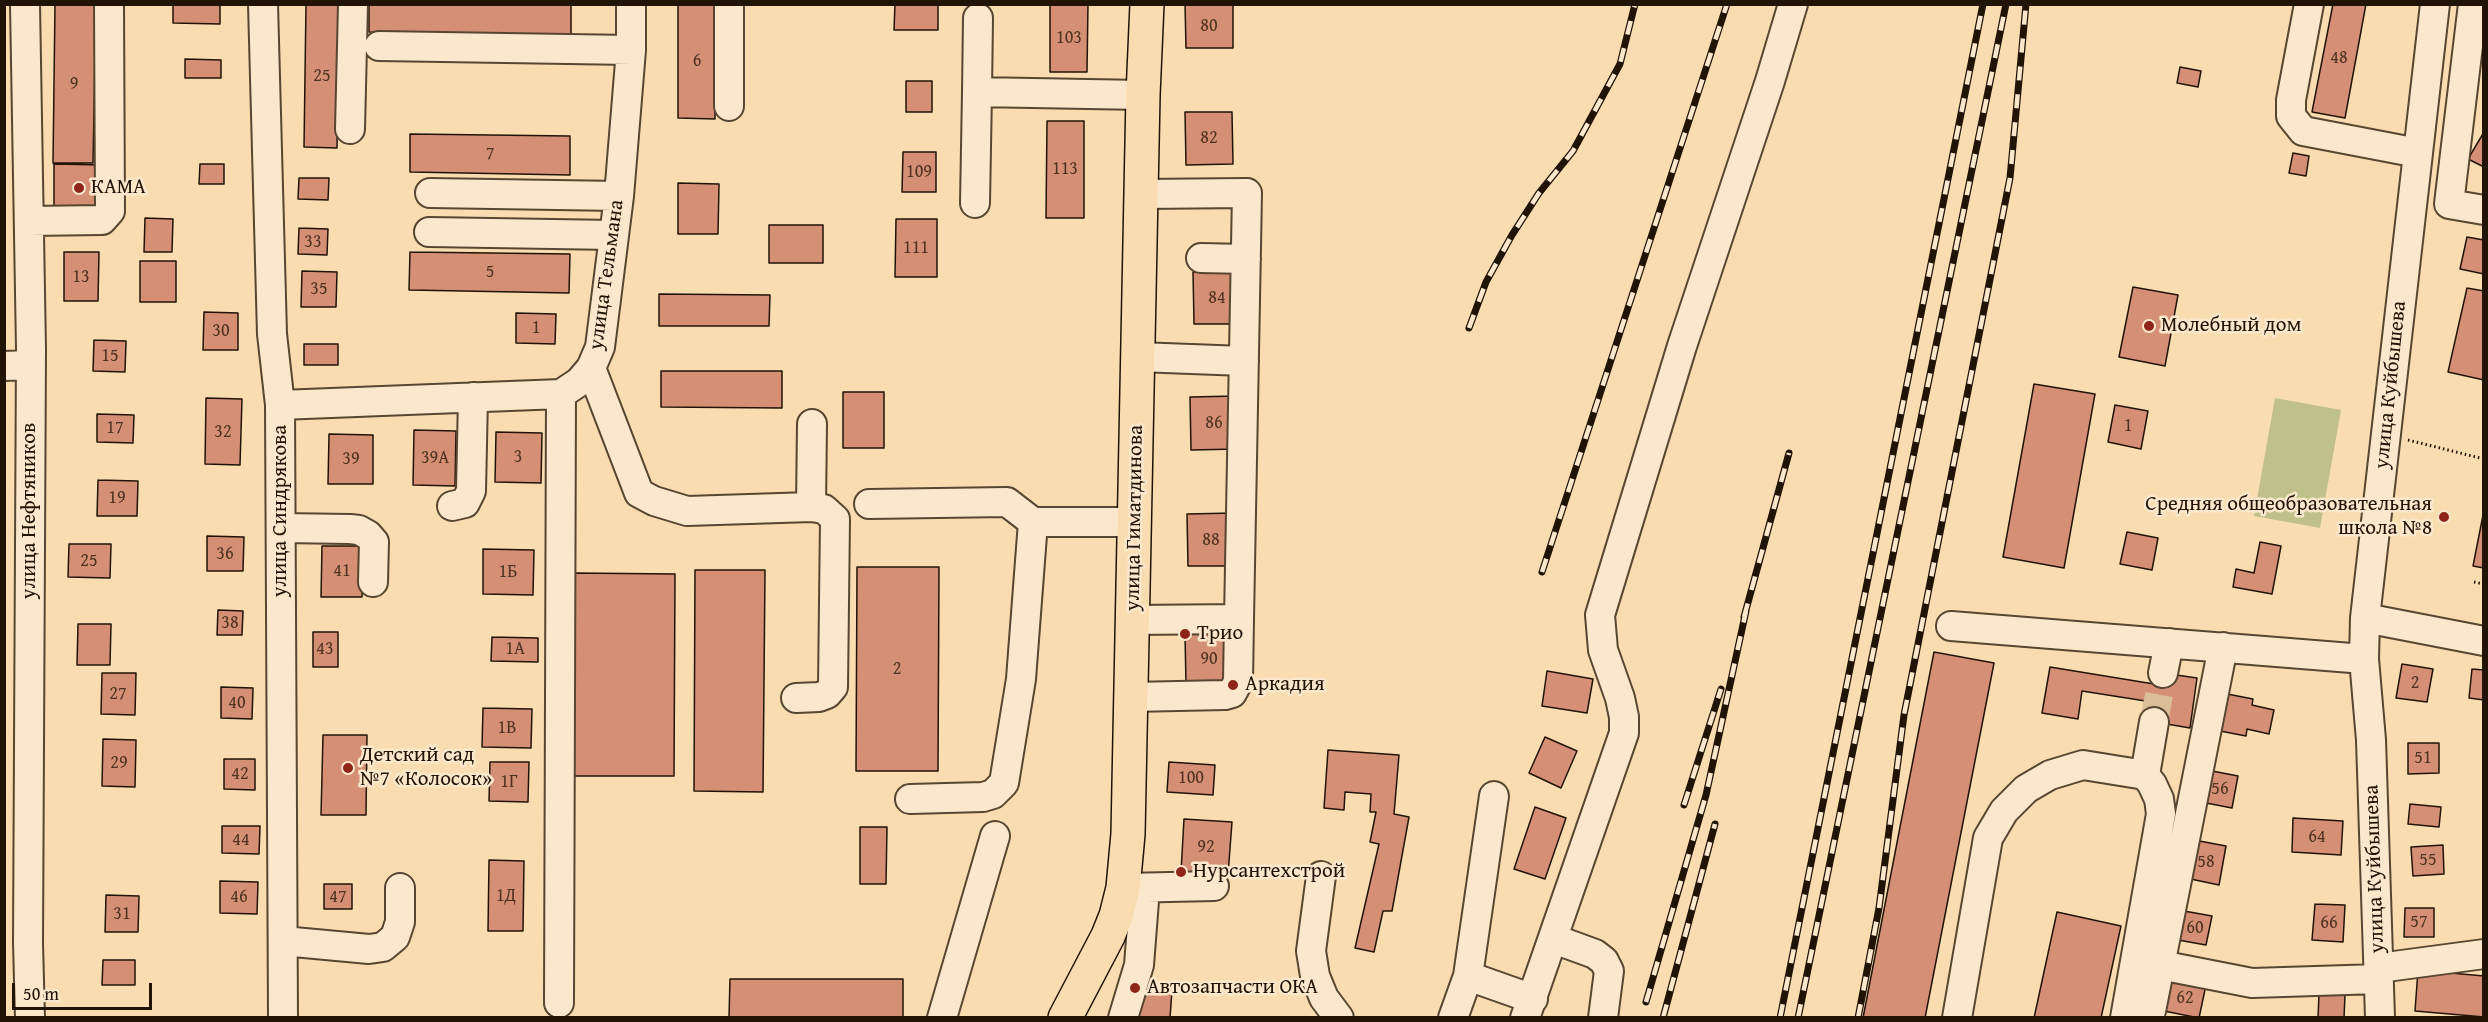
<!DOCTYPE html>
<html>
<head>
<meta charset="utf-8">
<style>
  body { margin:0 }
  #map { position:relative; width:2488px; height:1022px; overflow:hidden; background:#f9dcb0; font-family:"Gentium Book Plus",serif }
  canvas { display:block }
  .frame { position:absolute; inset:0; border:6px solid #211407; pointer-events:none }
  .scale { position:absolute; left:12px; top:983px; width:140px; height:27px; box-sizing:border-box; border:3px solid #211407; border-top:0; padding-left:8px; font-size:18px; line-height:21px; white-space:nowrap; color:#211407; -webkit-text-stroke:4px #fbe8cc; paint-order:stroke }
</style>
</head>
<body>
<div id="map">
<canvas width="2488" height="1022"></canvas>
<div class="frame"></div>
<div class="scale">50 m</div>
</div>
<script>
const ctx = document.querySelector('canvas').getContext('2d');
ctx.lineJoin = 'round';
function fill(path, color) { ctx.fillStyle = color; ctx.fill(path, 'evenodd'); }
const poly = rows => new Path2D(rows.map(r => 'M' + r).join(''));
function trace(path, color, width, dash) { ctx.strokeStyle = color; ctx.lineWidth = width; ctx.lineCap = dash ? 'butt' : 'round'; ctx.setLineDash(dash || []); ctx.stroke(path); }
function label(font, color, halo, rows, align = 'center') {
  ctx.font = font + ' "Gentium Book Plus",serif'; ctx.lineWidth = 5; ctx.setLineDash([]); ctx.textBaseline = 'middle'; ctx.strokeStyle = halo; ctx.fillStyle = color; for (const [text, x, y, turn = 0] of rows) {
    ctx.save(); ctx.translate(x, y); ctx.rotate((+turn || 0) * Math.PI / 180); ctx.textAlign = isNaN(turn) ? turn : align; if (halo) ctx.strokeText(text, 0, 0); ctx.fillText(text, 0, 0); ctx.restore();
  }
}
fill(poly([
  [2275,398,2341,410,2320,528,2254,516]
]), '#bfc08a');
const building = poly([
  [55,4,96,4,93,163,53,163,55,4],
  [173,4,220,4,220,24,173,23,173,4],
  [306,4,339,4,337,148,304,147,306,4],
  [369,4,571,4,571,36,369,32,369,4],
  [678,4,715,4,715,119,678,118,678,4],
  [895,4,938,4,938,30,894,30,895,4],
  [1050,4,1088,4,1087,72,1050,72,1050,4],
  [1185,4,1233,4,1233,48,1186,48,1185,4],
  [2333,4,2366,4,2345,118,2312,112,2333,4],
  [185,59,221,60,221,78,185,78,185,59],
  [2180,67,2201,71,2198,87,2177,83,2180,67],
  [906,81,932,81,932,112,906,112,906,81],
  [1185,112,1232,112,1233,164,1186,165,1185,112],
  [1047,121,1084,121,1084,218,1046,218,1047,121],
  [2484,132,2484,167,2468,159,2484,132],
  [410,134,570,136,570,175,410,172,410,134],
  [903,152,936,152,936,192,902,192,903,152],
  [2293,153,2309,156,2306,176,2289,173,2293,153],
  [54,164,104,165,104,212,54,211,54,164],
  [200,164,224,164,224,184,199,184,200,164],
  [299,178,329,178,328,200,298,199,299,178],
  [678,183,719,184,718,234,678,234,678,183],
  [145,218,173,219,172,252,144,252,145,218],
  [896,219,937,219,937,277,895,277,896,219],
  [769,225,823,225,823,263,769,263,769,225],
  [299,228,328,229,327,255,298,254,299,228],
  [2467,237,2484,240,2484,274,2460,269,2467,237],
  [64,252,99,252,98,301,64,301,64,252],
  [410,252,570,254,569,293,409,290,410,252],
  [140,261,176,261,176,302,140,302,140,261],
  [302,271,337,272,336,307,301,307,302,271],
  [1240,271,1241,324,1194,324,1193,272,1240,271],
  [2133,287,2178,295,2165,366,2119,357,2133,287],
  [2467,288,2484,291,2484,380,2448,372,2467,288],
  [659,294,770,295,769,326,659,326,659,294],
  [204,312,238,313,238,350,203,350,204,312],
  [516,313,556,314,555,344,516,343,516,313],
  [94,340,126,341,125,372,93,371,94,340],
  [304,344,338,344,338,365,304,365,304,344],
  [661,371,782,371,782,408,661,407,661,371],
  [2034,384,2095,394,2064,568,2003,557,2034,384],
  [843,392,884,392,884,448,843,448,843,392],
  [1237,396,1238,449,1191,450,1190,397,1237,396],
  [206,398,242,399,240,465,205,464,206,398],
  [2115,405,2148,411,2141,449,2108,442,2115,405],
  [97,414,134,415,133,443,97,442,97,414],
  [414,430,456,431,455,486,413,485,414,430],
  [496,432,542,433,541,483,495,482,496,432],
  [329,434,373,435,373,484,328,484,329,434],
  [98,480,138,481,137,516,97,516,98,480],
  [2484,510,2484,568,2473,566,2484,510],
  [1234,513,1235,566,1188,566,1187,514,1234,513],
  [2127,532,2158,538,2152,570,2120,564,2127,532],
  [207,536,244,537,243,571,207,571,207,536],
  [2260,542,2281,546,2272,594,2233,587,2236,569,2254,573,2260,542],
  [69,544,111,544,110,578,68,577,69,544],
  [322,546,363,546,362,597,321,597,322,546],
  [483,549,534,550,533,595,483,594,483,549],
  [857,567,939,567,938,771,856,771,857,567],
  [695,570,765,570,763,792,694,791,695,570],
  [574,573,675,574,674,776,573,776,574,573],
  [218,610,243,611,242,635,217,635,218,610],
  [78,624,111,624,110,665,77,665,78,624],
  [313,632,338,632,338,667,313,667,313,632],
  [1232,633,1233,685,1186,686,1185,634,1232,633],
  [492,637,538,638,538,662,491,661,492,637],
  [1934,652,1994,663,1925,1018,1863,1018,1934,652],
  [2402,664,2433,669,2427,702,2396,698,2402,664],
  [2050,667,2154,684,2156,672,2197,678,2190,728,2149,721,2152,702,2082,691,2078,719,2042,713,2050,667],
  [2472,669,2484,670,2484,700,2469,698,2472,669],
  [1547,671,1593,679,1587,713,1542,706,1547,671],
  [102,673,136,673,135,715,101,714,102,673],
  [221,687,253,688,252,719,221,718,221,687],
  [2222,693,2253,699,2252,705,2274,710,2269,734,2247,729,2246,736,2215,730,2222,693],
  [483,708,532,709,531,748,482,747,483,708],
  [323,735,367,735,366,815,321,815,323,735],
  [1545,737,1577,751,1561,788,1529,773,1545,737],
  [103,739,136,740,135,787,102,786,103,739],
  [2408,743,2439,743,2439,773,2408,774,2408,743],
  [1328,750,1399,755,1394,814,1409,817,1392,911,1383,911,1374,952,1355,948,1379,844,1370,842,1376,812,1370,812,1371,794,1345,792,1344,810,1324,808,1328,750],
  [224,759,255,759,255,790,224,789,224,759],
  [490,762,529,762,528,802,489,801,490,762],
  [1169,762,1215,765,1213,795,1167,792,1169,762],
  [2207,770,2238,776,2232,808,2201,802,2207,770],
  [2410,804,2441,807,2439,827,2408,824,2410,804],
  [1535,807,1566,818,1545,879,1514,869,1535,807],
  [2293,818,2343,821,2341,855,2292,852,2293,818],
  [1184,819,1232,822,1228,875,1181,872,1184,819],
  [222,826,260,826,259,854,222,853,222,826],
  [860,827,887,827,886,884,860,884,860,827],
  [2194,840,2226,846,2219,885,2186,878,2194,840],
  [2443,845,2444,874,2413,876,2411,847,2443,845],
  [489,860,524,861,523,931,488,931,489,860],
  [220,881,258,882,257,914,220,913,220,881],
  [324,884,352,884,352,909,324,909,324,884],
  [106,895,139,896,138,932,105,932,106,895],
  [2315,904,2345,905,2343,942,2312,940,2315,904],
  [2405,908,2434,908,2434,937,2404,937,2405,908],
  [2184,911,2212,916,2206,945,2178,940,2184,911],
  [2057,912,2121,926,2101,1018,2034,1018,2057,912],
  [103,960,135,960,135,985,102,985,103,960],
  [2418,970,2484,976,2484,1017,2415,1011,2418,970],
  [2171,978,2206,985,2199,1018,2164,1011,2171,978],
  [730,979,903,979,903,1018,729,1017,730,979],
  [1135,988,1172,990,1170,1018,1133,1018,1135,988],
  [2319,994,2345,995,2344,1018,2318,1018,2319,994]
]);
fill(building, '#d58f74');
trace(building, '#211407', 1.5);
trace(poly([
  [2154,722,2163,673]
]), '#d9be97', 28, [28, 14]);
const minor = poly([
  [25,4,31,349,28,943,30,1018],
  [263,4,272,334,280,405,283,1018],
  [2309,4,2291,100,2291,116,2303,131,2418,153],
  [2473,4,2449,204,2484,210],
  [379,46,631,50],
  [977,92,978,18],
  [729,106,729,4],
  [350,129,353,4],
  [430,193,619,196],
  [975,203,977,92,1143,95],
  [29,221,102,220,110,211,109,4],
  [429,232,614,235],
  [1201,258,1246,259],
  [1138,357,1244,361],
  [4,366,31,365],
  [591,368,639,493,654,501,687,511,811,507,824,509,835,519,833,687,827,694,819,697,796,698],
  [280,405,561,394,579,382,591,368,600,347,619,196,631,50,631,4],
  [869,504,1007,502,1033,522,1135,522],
  [452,506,465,503,471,491,473,397],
  [811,507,812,424],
  [281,528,350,529,359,530,368,535,374,542,373,582],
  [2365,618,2484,641],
  [1133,620,1239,619],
  [1951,626,2364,659],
  [2163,673,2169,643],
  [1131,697,1225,695,1232,693,1238,682,1239,619,1247,193,1141,194],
  [2145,775,2154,722],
  [910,799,983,797,993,794,1004,783,1021,679,1033,522],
  [1321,876,1311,951,1315,976,1324,998,1339,1018],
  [1125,888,1214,886],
  [1554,939,1595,954,1604,961,1609,971,1603,1018],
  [283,941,369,949,383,947,395,937,400,922,400,888],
  [2160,965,2252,983,2379,979],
  [2379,968,2484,954],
  [1468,976,1533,999],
  [559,1003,561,394],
  [2151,1011,2223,647],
  [942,1018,995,836],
  [1123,1018,1139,965,1145,888],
  [1453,1018,1468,976,1494,796],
  [1525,1018,1624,733,1624,717,1620,698,1603,650,1600,615,1682,346,1770,81,1793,4],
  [1957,1018,1988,838,2004,811,2026,789,2050,775,2083,765,2145,775,2152,784,2159,799,2161,814,2125,1018],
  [2380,1018,2371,740,2364,659,2365,618,2435,4]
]);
const major = poly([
  [1065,1018,1108,936,1116,916,1123,888,1128,834,1143,95,1147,4]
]);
trace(minor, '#574631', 32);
trace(major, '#211407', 36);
trace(poly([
  [2408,440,2484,459],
  [2474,582,2484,584]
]), '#211407', 3, [1.5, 3]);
trace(minor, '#fbe8cc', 28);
trace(major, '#f9dcb0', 33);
const rail = poly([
  [1469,328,1486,282,1512,235,1539,193,1573,151,1620,64,1635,4],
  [1542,572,1727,4],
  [1744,617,1789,453],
  [1684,805,1721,689],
  [1646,1002,1706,795,1746,611],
  [1663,1018,1715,824],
  [1780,1018,1983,4],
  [1798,1018,2006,4],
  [1858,1018,1879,908,1904,715,2010,178,2026,4]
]);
trace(rail, '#211407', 7);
trace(rail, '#fbe8cc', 4.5, [14]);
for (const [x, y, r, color] of [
  [79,188,6,"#8f2418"],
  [2149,326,6,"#8f2418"],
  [2444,517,6,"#8f2418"],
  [1185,634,6,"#8f2418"],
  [1233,685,6,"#8f2418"],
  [348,768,6,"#8f2418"],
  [1181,872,6,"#8f2418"],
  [1135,988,6,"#8f2418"]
]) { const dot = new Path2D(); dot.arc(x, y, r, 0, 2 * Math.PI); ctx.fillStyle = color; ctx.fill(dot); trace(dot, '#fbe8cc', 2); }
label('18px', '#4e3322', null, [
  ["80",1209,26],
  ["103",1069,38],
  ["48",2339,58],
  ["6",697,61],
  ["25",322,76],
  ["9",74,84],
  ["82",1209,138],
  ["7",490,154],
  ["113",1065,169],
  ["109",919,172],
  ["33",313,242],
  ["111",916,248],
  ["5",490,272],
  ["13",81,277],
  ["35",319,289],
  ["84",1217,298],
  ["1",536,328],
  ["30",221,331],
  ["15",110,356],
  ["86",1214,423],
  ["1",2128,426],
  ["17",115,428],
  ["32",223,432],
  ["3",518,457],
  ["39А",435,458],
  ["39",351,459],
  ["19",117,498],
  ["88",1211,540],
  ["36",225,554],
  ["25",89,561],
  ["41",342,571],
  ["1Б",508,572],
  ["38",230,623],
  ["43",325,649],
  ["1А",515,649],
  ["90",1209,659],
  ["2",897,669],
  ["2",2415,683],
  ["27",118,694],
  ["40",237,703],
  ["1В",507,728],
  ["51",2423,758],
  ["29",119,763],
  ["42",240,774],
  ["100",1191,778],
  ["1Г",509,782],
  ["56",2220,789],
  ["64",2317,837],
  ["44",241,840],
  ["92",1206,847],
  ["55",2428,860],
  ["58",2206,862],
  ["1Д",506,896],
  ["46",239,897],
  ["47",338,897],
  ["31",122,914],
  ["57",2419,922],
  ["66",2329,923],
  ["60",2195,928],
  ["62",2185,998]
]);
label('21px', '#211407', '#fbe8cc', [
  ["КАМА",91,188],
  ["Молебный дом",2161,326],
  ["Средняя общеобразовательная",2432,505,"right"],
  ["школа №8",2432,529,"right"],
  ["Трио",1197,634],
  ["Аркадия",1245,685],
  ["Детский сад",360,756],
  ["№7 «Колосок»",360,780],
  ["Нурсантехстрой",1193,872],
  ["Автозапчасти ОКА",1147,988]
], 'left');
label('21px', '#211407', '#fbe8cc', [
  ["улица Тельмана",607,275,-82],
  ["улица Куйбышева",2391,385,-84],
  ["улица Нефтяников",30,511,-90],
  ["улица Синдрякова",281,511,-90],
  ["улица Гиматдинова",1135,518,-89],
  ["улица Куйбышева",2375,869,-92]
]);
</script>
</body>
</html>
